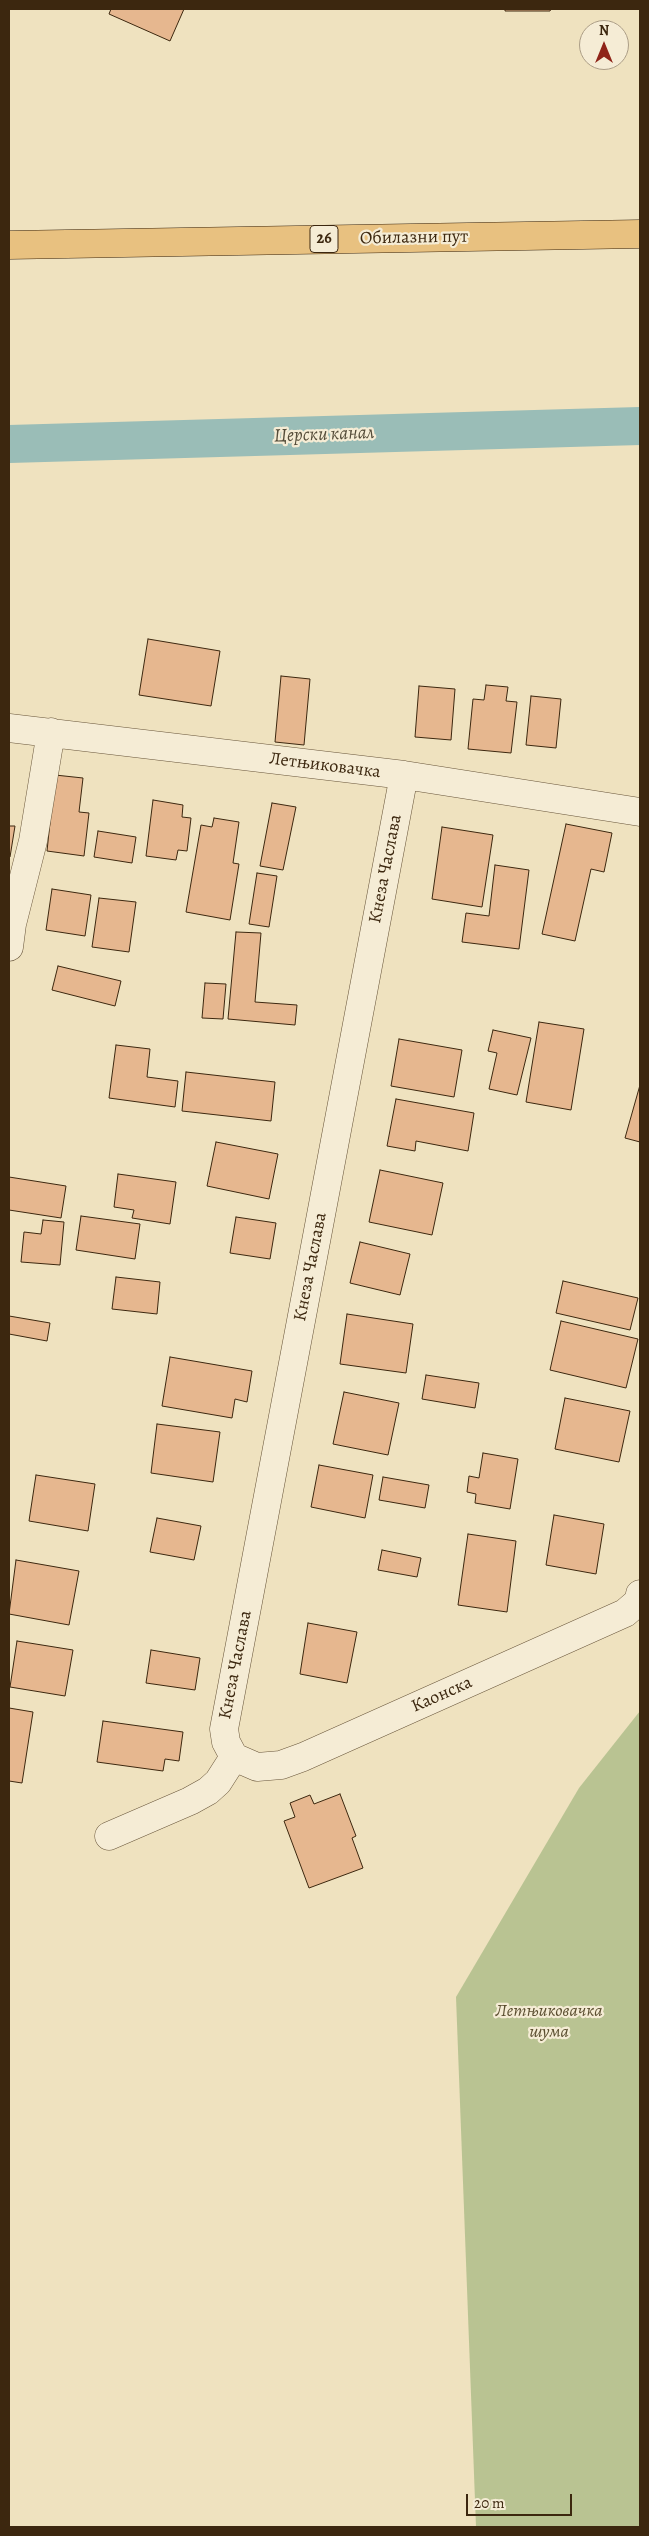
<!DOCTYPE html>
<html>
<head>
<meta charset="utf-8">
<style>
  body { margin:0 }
  #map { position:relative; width:649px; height:2536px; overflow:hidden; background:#efe2bf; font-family:Alegreya,serif }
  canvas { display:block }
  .frame { position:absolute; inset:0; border:10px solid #3c270f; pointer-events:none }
  .north { position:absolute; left:579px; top:20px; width:50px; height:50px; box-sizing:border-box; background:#f5ecd5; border:1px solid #ab9d86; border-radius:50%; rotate:0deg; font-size:14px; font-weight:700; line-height:20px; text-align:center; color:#3c270f }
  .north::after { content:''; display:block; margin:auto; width:18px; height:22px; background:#8f2418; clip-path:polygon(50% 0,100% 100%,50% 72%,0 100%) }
  .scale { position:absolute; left:466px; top:2494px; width:106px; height:22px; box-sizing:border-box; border:2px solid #3c270f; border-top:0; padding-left:6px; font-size:15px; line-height:18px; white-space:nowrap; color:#3c270f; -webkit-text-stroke:4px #f5ecd5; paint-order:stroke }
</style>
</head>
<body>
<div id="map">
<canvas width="649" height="2536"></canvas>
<div class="frame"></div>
<div class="north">N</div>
<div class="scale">20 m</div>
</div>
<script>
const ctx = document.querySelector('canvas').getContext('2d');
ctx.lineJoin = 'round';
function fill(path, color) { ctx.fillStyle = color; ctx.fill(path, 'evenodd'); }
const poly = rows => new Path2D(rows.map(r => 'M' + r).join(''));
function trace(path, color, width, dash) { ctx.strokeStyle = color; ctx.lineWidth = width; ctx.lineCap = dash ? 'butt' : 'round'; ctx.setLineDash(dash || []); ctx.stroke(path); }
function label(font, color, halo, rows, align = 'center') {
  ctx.font = font + ' Alegreya,serif'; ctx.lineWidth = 4.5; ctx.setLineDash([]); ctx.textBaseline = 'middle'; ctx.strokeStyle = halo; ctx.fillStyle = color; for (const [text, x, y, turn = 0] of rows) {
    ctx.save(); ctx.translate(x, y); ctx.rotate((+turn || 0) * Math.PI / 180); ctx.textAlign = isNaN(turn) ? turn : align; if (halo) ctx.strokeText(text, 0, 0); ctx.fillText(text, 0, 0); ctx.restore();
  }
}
fill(poly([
  [640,1711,640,2527,476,2527,456,1997,579,1788]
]), '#b9c392');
trace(poly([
  [9,444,640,426]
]), '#9abdb7', 38);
const building = poly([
  [111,9,184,9,170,41,109,14,111,9],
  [505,9,551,9,550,11,505,11,505,9],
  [148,639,220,651,211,706,139,695,148,639],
  [281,676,310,679,304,745,275,742,281,676],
  [486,685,508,687,506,701,517,702,511,753,468,749,473,699,484,700,486,685],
  [419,686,455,689,451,740,415,737,419,686],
  [531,696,561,699,556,748,526,745,531,696],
  [55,775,83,778,79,812,89,813,84,856,47,851,55,775],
  [153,800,183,805,182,817,191,818,187,851,178,850,176,860,146,856,153,800],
  [272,803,296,807,283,870,260,866,272,803],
  [214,818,239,822,233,863,239,864,230,920,186,912,201,825,212,827,214,818],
  [566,824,612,833,604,872,591,869,575,941,542,934,566,824],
  [9,826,15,826,10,857,9,857,9,826],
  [442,827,493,835,482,907,432,899,442,827],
  [98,831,136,837,132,863,94,857,98,831],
  [495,865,529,870,519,949,462,942,466,913,489,916,495,865],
  [257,873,277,876,269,927,249,924,257,873],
  [52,889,91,895,85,936,46,930,52,889],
  [99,898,136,902,129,952,92,947,99,898],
  [236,932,261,933,255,1002,297,1005,295,1025,228,1019,236,932],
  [58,966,121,981,115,1006,52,990,58,966],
  [205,983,226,984,223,1019,202,1018,205,983],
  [539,1022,584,1029,571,1110,526,1102,539,1022],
  [493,1030,531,1038,517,1095,489,1089,497,1053,488,1051,493,1030],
  [399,1039,462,1050,454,1097,391,1086,399,1039],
  [116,1045,150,1049,147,1077,178,1081,175,1107,109,1098,116,1045],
  [186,1072,275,1082,271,1121,182,1111,186,1072],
  [640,1085,640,1142,625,1138,640,1085],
  [396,1099,474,1113,468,1151,416,1141,415,1151,387,1146,396,1099],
  [216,1142,278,1154,269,1199,207,1186,216,1142],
  [380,1170,443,1183,432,1235,369,1222,380,1170],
  [118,1174,176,1182,170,1224,132,1218,134,1210,114,1207,118,1174],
  [9,1177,66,1186,61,1218,9,1210,9,1177],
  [81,1216,140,1224,135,1259,76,1250,81,1216],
  [236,1217,276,1223,270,1259,230,1253,236,1217],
  [43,1220,64,1222,60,1265,21,1262,24,1232,41,1234,43,1220],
  [360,1242,410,1254,400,1295,350,1283,360,1242],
  [116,1277,160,1282,157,1314,112,1309,116,1277],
  [563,1281,638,1298,630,1330,556,1313,563,1281],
  [347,1314,413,1324,406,1373,340,1364,347,1314],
  [9,1316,50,1323,47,1341,9,1334,9,1316],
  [561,1321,638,1339,626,1388,550,1370,561,1321],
  [170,1357,252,1371,247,1402,235,1399,232,1418,162,1406,170,1357],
  [426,1375,479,1383,475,1408,422,1399,426,1375],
  [344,1392,399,1403,388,1455,333,1444,344,1392],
  [565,1398,630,1411,619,1462,555,1449,565,1398],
  [157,1424,220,1432,213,1482,151,1473,157,1424],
  [483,1453,518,1459,510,1509,475,1503,476,1494,467,1492,469,1476,479,1478,483,1453],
  [319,1465,373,1475,365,1518,311,1507,319,1465],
  [36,1475,95,1484,88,1531,29,1521,36,1475],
  [383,1477,429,1485,425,1508,379,1500,383,1477],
  [554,1515,604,1524,596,1574,546,1565,554,1515],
  [157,1518,201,1526,194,1560,150,1552,157,1518],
  [468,1534,516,1541,507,1612,458,1605,468,1534],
  [382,1550,421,1558,417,1577,378,1570,382,1550],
  [16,1560,79,1571,69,1625,9,1614,16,1560],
  [308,1623,357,1632,347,1683,300,1674,308,1623],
  [17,1641,73,1650,65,1696,10,1687,17,1641],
  [151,1650,200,1658,195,1690,146,1683,151,1650],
  [9,1708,33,1712,22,1783,9,1781,9,1708],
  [103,1721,183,1732,179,1761,165,1759,163,1771,97,1762,103,1721],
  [340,1794,356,1836,352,1838,363,1868,309,1888,284,1821,295,1817,290,1803,310,1795,314,1804,340,1794]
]);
fill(building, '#e6b78f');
trace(building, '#3c270f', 1);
const minor = poly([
  [9,728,404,775,640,812],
  [9,947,12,924,33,841,51,732],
  [234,1757,226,1742,224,1729,404,775],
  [234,1757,257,1767,281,1765,303,1757,625,1613,639,1601,640,1594],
  [109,1836,190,1801,208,1791,218,1782,234,1757]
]);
const primary = poly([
  [9,245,640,234]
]);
trace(minor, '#69563b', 29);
trace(primary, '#3c270f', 29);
trace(minor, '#f5ecd5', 28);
trace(primary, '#e8c180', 28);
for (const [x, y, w] of [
  [324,239,28]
]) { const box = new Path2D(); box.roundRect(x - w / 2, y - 13.5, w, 27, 4); ctx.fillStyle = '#f5ecd5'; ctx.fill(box); trace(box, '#3c270f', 1); }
label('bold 16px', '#3c270f', null, [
  ["26",324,239]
]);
label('18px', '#3c270f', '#f5ecd5', [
  ["Обилазни пут",414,238,-1],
  ["Летњиковачка",325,766,7],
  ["Кнеза Часлава",386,869,-79],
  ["Кнеза Часлава",311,1267,-79],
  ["Кнеза Часлава",236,1665,-79],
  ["Каонска",442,1695,-24]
]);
label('italic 18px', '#5b4e30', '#f5ecd5', [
  ["Летњиковачка",549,2012],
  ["шума",549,2033]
]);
label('italic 19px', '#544c39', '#f5ecd5', [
  ["Церски канал",324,435,-2]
]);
</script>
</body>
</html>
